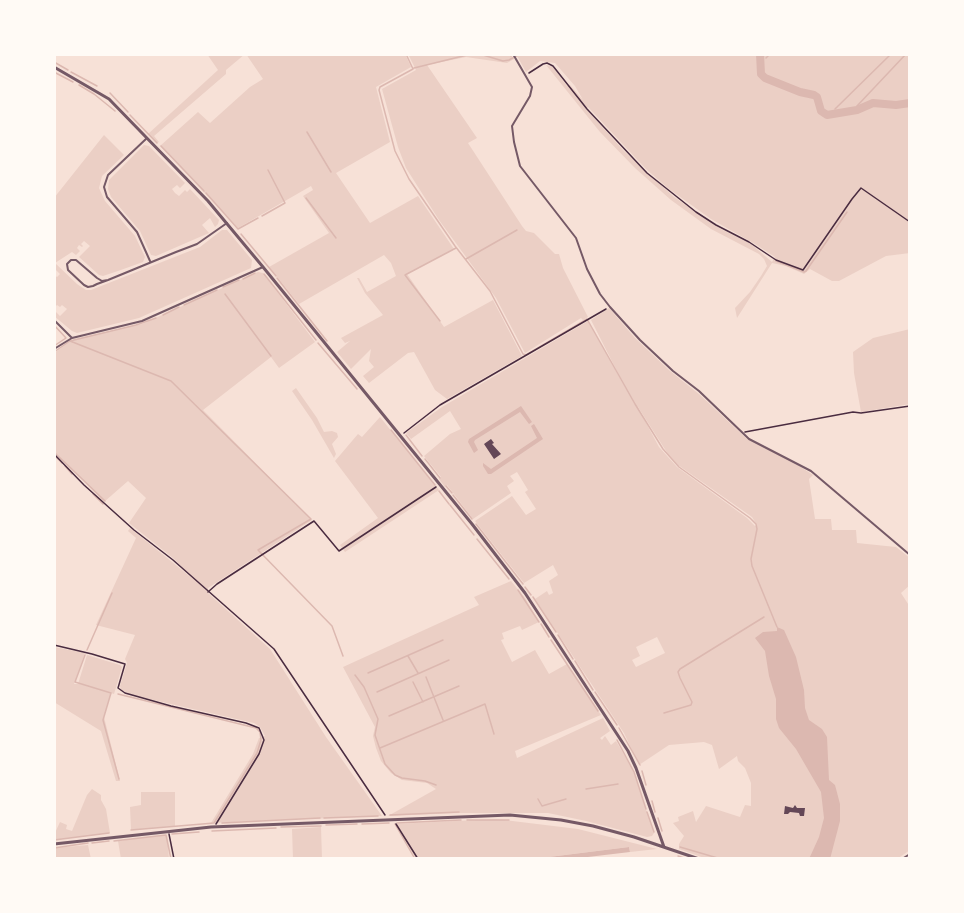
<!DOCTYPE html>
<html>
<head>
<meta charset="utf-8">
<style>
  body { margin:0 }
  #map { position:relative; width:964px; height:913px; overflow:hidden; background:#f7e1d7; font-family:"Nunito Sans",sans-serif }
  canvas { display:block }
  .frame { position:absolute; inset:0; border:56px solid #fffaf5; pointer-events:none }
</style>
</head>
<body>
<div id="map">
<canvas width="964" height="913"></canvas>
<div class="frame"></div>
</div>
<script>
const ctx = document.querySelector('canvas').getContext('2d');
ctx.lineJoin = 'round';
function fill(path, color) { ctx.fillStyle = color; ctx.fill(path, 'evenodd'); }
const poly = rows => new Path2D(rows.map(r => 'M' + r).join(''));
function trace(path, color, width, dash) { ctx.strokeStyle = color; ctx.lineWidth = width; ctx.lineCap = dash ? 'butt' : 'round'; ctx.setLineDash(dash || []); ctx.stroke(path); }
fill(poly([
  [207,54,245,54,226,70,226,74,154,136,159,142,157,143,148,134,218,70],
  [246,54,405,54,411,67,376,87,390,142,336,173,370,223,418,196,454,249,407,274,444,327,493,300,522,356,447,399,435,390,414,352,408,353,369,383,363,376,374,367,369,361,371,349,351,369,337,352,350,341,345,343,341,338,383,315,365,293,357,278,359,278,367,292,396,276,391,263,384,255,299,304,269,267,329,233,303,196,313,190,311,186,238,228,160,146,198,112,210,123,250,87,263,79],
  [408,54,510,54,514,59,507,63,466,57,427,65,477,138,468,143,522,226,526,231,534,233,555,254,559,254,563,268,588,317,583,320,581,318,525,353,496,298,439,220,406,168,398,147,382,89,416,70],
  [516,54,910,54,910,253,886,256,839,281,832,281,810,269,804,274,786,266,772,263,737,318,735,308,750,292,761,276,767,266,764,259,759,254,711,229,671,200,635,168,600,132,546,65,553,67,567,86,570,85,583,100,575,86,555,63,540,61,526,72],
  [588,107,646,169,669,189,711,219,755,244,775,257,772,262,751,244,721,229,674,197,624,151,586,109],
  [104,135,124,155,102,176,99,188,105,201,135,236,145,257,143,262,118,271,103,276,99,275,79,257,90,246,84,241,81,244,83,246,82,247,79,245,77,248,80,251,76,255,72,252,55,263,77,284,86,290,91,290,200,247,222,230,227,230,252,260,251,268,139,318,77,333,72,331,54,316,54,310,60,316,67,309,62,305,60,307,57,305,54,308,54,284,56,282,54,281,54,275,57,277,60,274,54,268,54,198],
  [144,145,149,146,185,183,180,188,177,185,172,189,175,193,179,196,185,190,187,192,190,189,219,220,218,224,215,227,210,218,202,225,209,233,156,256,151,255,140,231,111,197,108,189,109,180],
  [258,272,263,273,315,342,279,368,271,357,203,410,312,520,208,588,208,593,270,649,326,737,382,816,211,823,253,754,259,738,265,736,260,727,254,723,136,696,121,690,120,686,127,663,125,659,135,635,96,625,136,538,128,531,130,528,198,583,173,558,129,523,146,498,128,481,104,502,54,451,54,353,74,339,142,324],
  [609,308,635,338,670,371,699,394,747,439,787,458,813,475,809,479,815,519,831,519,832,530,856,530,857,543,896,547,910,558,910,585,901,593,910,607,910,850,897,859,707,859,679,849,679,844,684,836,673,823,679,821,678,817,693,811,696,822,706,806,740,817,745,805,751,806,751,783,745,768,738,761,737,756,719,769,712,745,704,742,669,745,639,765,624,733,535,599,547,591,549,595,553,593,549,581,558,575,553,565,524,583,475,521,512,496,526,515,536,509,525,492,528,490,517,472,510,476,514,481,507,486,511,493,473,519,447,485,445,487,439,479,441,477,424,456,450,434,461,429,450,411,411,439,406,433,442,407,588,321,626,389,591,320],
  [636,404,668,454,678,465,752,517,757,525,755,526,747,518,677,467,659,447],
  [657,637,665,653,636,667,632,660,640,656,636,647],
  [910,329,910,404,861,412,854,373,853,352,873,338],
  [296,388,317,418,324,432,332,431,337,433,338,437,332,444,336,454,334,458,312,420,292,391],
  [380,417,439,490,345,552,340,545,378,518,335,461,358,434,362,437],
  [511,581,525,598,539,622,522,630,520,626,502,633,504,639,501,640,512,662,535,650,549,674,567,664,601,715,515,751,517,758,603,718,610,731,600,738,602,740,605,736,611,745,616,741,632,768,654,833,652,836,647,837,586,821,548,813,460,813,388,816,436,789,427,783,402,780,391,773,381,761,376,748,373,736,375,727,343,667,479,605,474,597],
  [54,647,85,653,74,684,78,684,87,655,120,665,122,667,114,694,111,693,104,717,120,781,116,781,101,731,54,702],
  [92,789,101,795,101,800,106,809,110,833,54,840,54,835,60,822,67,825,66,829,72,831,87,795],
  [141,792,175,792,175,826,131,830,130,807,141,805],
  [496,819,578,829,657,849,630,852,629,847,533,859,416,859,395,824],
  [321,827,322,859,293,859,292,829],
  [167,835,169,859,121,859,118,841],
  [88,845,91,859,54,859,54,848]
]), '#ebcfc5');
fill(poly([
  [521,406,532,422,529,424,520,412,475,440,474,442,478,450,474,453,468,442,469,439],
  [534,424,543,439,491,474,488,474,483,466,483,463,491,469,537,438,531,426],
  [777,627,784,630,796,657,804,690,805,708,809,720,822,729,827,737,829,780,835,785,840,804,840,821,830,859,809,859,819,837,824,818,821,792,796,749,779,728,776,719,776,699,769,676,765,651,755,638,763,632,777,631],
  [629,847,630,852,571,859,533,859]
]), '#dcb8b0');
trace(poly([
  [406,54,413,69,380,87,379,90,395,151,409,179,455,246,490,291,523,354,526,355,587,319,635,404,663,449,679,467,750,518,756,524,757,529,751,559,752,566,777,627],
  [509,54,511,56],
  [766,58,770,54],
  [54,62,68,70],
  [414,68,467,55,483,55,503,61,509,60,520,54],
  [54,72,73,82],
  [71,72,97,86],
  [79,85,94,94,115,111],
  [110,93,128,112],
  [857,106,906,54],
  [835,109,891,54],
  [130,115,157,143],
  [307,132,331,172],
  [161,146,204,191],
  [206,193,238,229,258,218],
  [306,198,336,238],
  [262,216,285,203,268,170],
  [241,234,276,276],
  [466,259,517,230],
  [776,261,804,272,806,271,847,212],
  [264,274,316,340],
  [277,278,327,341],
  [243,279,255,273],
  [223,287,239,280],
  [225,294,271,356],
  [184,305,217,290],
  [163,315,179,307],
  [440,321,405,275,456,248],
  [54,325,66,338,54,346],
  [70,341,171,381,311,519,258,550,332,626,343,656],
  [318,343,357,389],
  [54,352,70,341,136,325,156,318],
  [391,430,435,485],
  [406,435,422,456],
  [54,452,105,501],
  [54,455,62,463],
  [425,459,440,478],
  [65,466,72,474],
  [446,486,452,493],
  [439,491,449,504],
  [93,494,103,504],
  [453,495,472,519],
  [450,505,474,535],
  [476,524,523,584],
  [477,539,509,579],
  [525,587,531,595],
  [518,590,539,622],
  [533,597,556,632],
  [541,624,549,637],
  [558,635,573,659],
  [551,640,598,711],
  [87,650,112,593],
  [85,655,75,682,111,693,103,720,119,779],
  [408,656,418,673],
  [575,661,593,690],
  [368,673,443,640],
  [355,675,364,687,378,719,375,735,385,764,395,775,402,778,425,781,436,785],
  [426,677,443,720],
  [413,682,423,702],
  [377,692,449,660],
  [595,692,617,725],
  [118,694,256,728,260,732,261,740,257,753,214,823,131,830],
  [664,713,691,705,692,702,680,678,678,672,680,669,764,617],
  [389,716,459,686],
  [619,728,640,765],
  [617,740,634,772,646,809],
  [380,748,485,704,494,734],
  [642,771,646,785],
  [586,789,618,784],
  [538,799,542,806,566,799],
  [652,801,655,812],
  [647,812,654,832],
  [390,815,459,812],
  [324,818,378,816],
  [658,818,662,831],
  [467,820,509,820],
  [222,823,320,818],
  [397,823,461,820],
  [362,824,389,823],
  [395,824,415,859],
  [326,825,357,824],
  [281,827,321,826],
  [212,831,276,828],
  [172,834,199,832],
  [54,840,109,833],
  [114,841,166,835,171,859],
  [92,843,109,841],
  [680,847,721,859],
  [54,848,88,843],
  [678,856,687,859]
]), '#dcb8b0', 1.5);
trace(poly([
  [760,54,761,74,765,78,800,92,814,95,817,97,821,111,827,115,857,110,873,103,896,105,910,103]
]), '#dcb8b0', 8);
fill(poly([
  [491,439,494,443,492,444,501,454,494,459,484,444],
  [795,805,797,808,805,808,804,816,800,816,799,813,790,812,788,814,784,814,785,806,793,808]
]), '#644757');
trace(poly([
  [529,73,543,64,547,63,553,66,587,109,647,173,696,212,716,225,749,242,776,260,803,270,852,199,861,188,910,222],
  [745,432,853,412,861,413,910,406],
  [404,433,440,405,606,309],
  [54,454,84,485,134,530,173,560,274,649,385,815],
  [208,592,217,584,314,521,339,551,436,487],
  [54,645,92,654,125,664,118,688,125,693,171,706,246,723,259,728,264,740,259,754,216,824],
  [396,824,418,859],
  [169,834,174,859]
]), '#4a2c40', 1.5);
trace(poly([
  [513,54,532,87,530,96,512,126,514,142,520,166,576,238,587,269,600,294,610,307,640,340,673,371,699,391,749,439,811,471,910,555],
  [147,138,108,175,104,187,107,197,137,232,150,261],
  [108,280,102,281,97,278,76,260,71,260,67,264,68,270,84,285,88,287,93,286,97,284,108,280,176,252,197,244,227,223],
  [54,320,72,338],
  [54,349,72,338,142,321,263,267],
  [902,859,910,854]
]), '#755966', 2);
trace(poly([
  [54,67,109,99,208,201,263,267,472,524,525,593,628,751,636,768,664,847],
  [54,844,211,827,510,815,561,820,593,826,634,837,699,859]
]), '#755966', 3);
</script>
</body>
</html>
